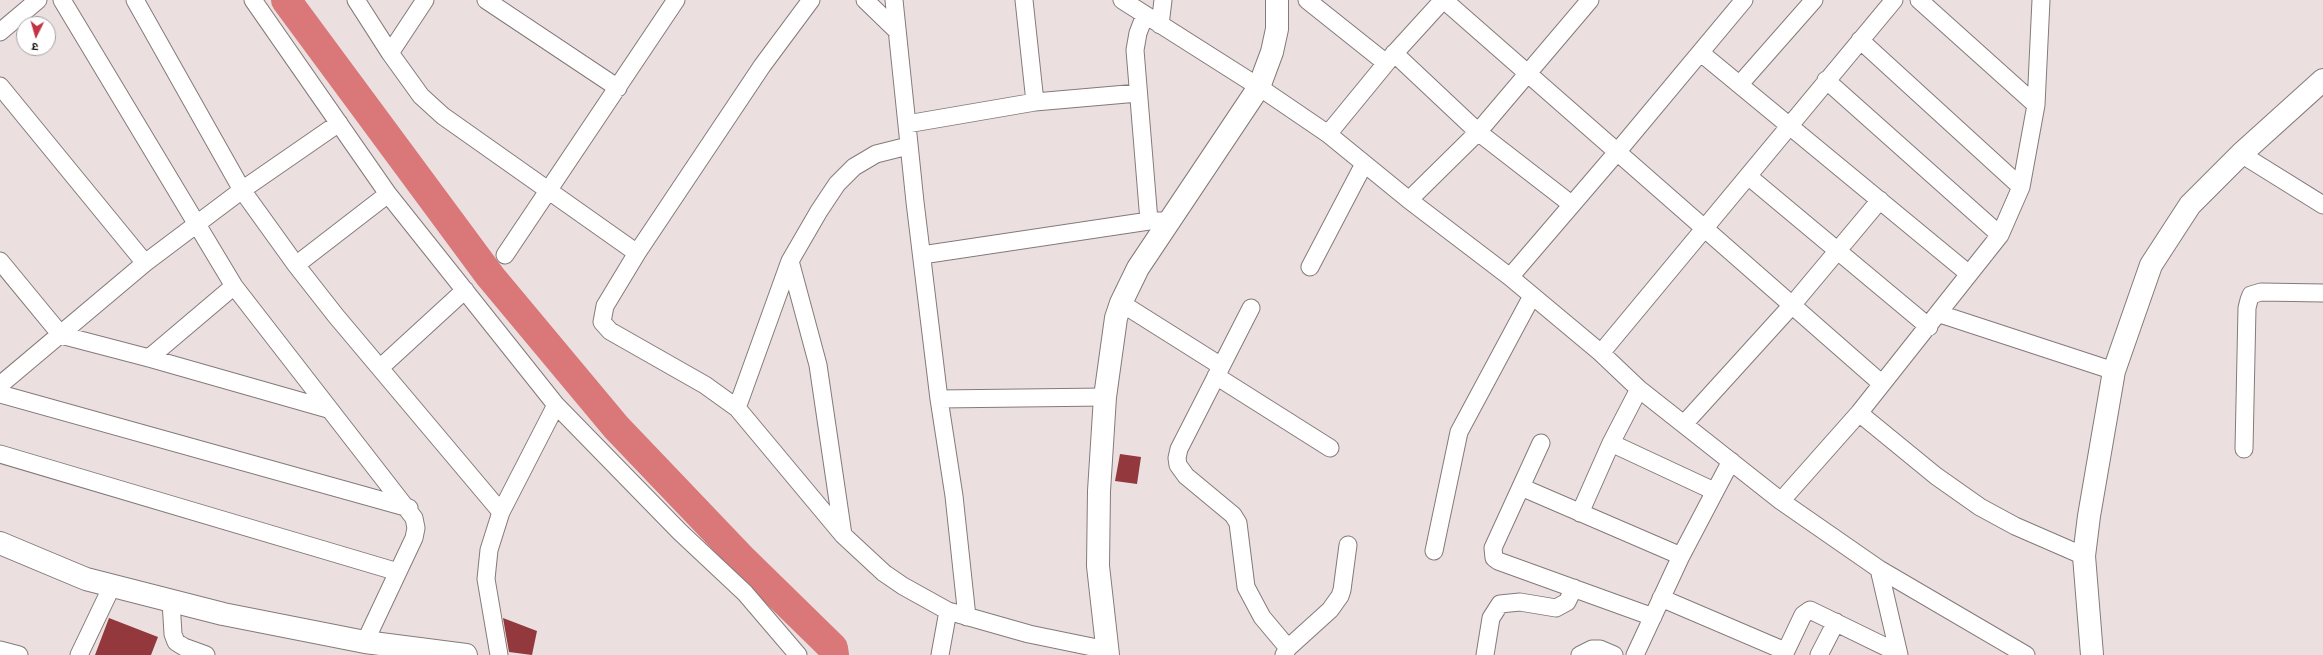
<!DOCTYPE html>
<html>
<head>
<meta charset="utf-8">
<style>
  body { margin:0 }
  #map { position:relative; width:2323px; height:655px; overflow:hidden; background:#ebe0df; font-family:"DM Sans","Noto Sans Devanagari",sans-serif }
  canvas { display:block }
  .north { position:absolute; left:16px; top:16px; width:40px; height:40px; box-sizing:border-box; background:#fff; border:1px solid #a4a3a3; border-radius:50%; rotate:185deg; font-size:11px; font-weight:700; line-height:16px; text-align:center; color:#1b1818 }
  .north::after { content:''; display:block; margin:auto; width:14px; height:18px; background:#c23242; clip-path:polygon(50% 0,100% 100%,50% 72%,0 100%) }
</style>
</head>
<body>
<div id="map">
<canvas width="2323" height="655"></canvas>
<div class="north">उ</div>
</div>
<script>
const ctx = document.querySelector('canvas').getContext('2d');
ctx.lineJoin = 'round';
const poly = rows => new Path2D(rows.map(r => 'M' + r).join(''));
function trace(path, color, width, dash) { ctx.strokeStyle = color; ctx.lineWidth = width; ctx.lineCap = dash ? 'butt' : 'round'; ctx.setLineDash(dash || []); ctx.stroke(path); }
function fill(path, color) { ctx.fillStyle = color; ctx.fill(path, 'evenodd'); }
trace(poly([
  [286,0,490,276,616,427,743,560,833,648,834,655]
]), '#da7779', 30);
fill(poly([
  [1120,454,1141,457,1137,484,1115,481],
  [109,618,158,637,151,655,95,655],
  [503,618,537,631,532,655,509,652]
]), '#93383d');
const street = poly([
  [62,0,234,286,414,518,416,528,414,538,365,642],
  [135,0,242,190,296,265,336,316,501,512],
  [253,0,388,194,556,405,680,532,745,593,798,655],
  [356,0,390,53,421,96,443,116,637,253],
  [486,0,618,88],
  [811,0,762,66,637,253,605,306,602,322,610,331,705,385,737,408,843,535,884,573,903,586,948,611,1029,634,1107,650],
  [865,0,896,30],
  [894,0,915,202,939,399,954,496,967,617],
  [1024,0,1035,102],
  [1122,0,1259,87,1328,134,1409,200,1510,277,1601,353,1639,389,1781,501,1879,569,2026,655],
  [1307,0,1386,63],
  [1444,0,1882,384],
  [1919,0,2036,105],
  [1145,15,1138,33,1135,50,1149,221],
  [1160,25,1163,0],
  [0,32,38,0],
  [1860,40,2021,187],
  [390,53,425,0],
  [1394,53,1478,132,1571,204],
  [1701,53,1969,274],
  [1826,80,2000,235],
  [1740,84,1814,0],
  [0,86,145,263],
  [907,124,1035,102,1138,93],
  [1328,134,1392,56,1443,0],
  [2241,154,2323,205],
  [1748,176,1929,327],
  [1409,200,1478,132,1590,0],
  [505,255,676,0],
  [922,255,1149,221,1170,221],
  [0,261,61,335,149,358,328,409],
  [790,261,818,365,843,535],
  [296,265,388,194],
  [1310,267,1364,164],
  [1510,277,1618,151,1744,0],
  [1121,303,1221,366],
  [1251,308,1179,449,1177,458,1178,465,1186,476,1233,515,1238,523,1246,587,1262,617,1288,648],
  [1940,314,2114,371],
  [1601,353,1894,0],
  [149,358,234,286],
  [381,367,465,290],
  [1216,376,1330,448],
  [0,385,145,263,242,190,339,123],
  [0,394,409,508],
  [939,399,1105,397],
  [737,408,790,261,819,211,837,184,854,167,876,154,908,146],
  [1859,413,1936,476,1980,507,2015,526,2084,556],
  [1684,424,1793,304,1880,200],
  [1541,443,1493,548,1494,558,1498,561,1653,617],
  [1611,443,1714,491],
  [2244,449,2247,308,2249,300,2251,295,2261,292,2323,293],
  [0,454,398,572],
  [1521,487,1681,556],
  [1781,501,1859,413,2000,235,2021,187,2036,105,2041,0],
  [1580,513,1611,443,1639,389],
  [1434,551,1459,432,1532,296],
  [1879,569,1899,655],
  [1661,598,1785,651],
  [171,601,173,634,176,642,184,647,206,655],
  [0,650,19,655],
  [79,655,112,586],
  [499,655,486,579,489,550,501,512,556,405],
  [940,655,948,611],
  [1284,655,1288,648,1330,610,1340,596,1342,590,1348,545],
  [1485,655,1491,618,1500,604,1520,602,1556,608,1567,602,1574,588],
  [1580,655,1592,649,1600,649,1614,655],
  [1635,655,1681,556,1731,461],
  [1784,655,1803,615,1810,610,1890,649],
  [1819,655,1836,622]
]);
const secondary = poly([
  [1108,655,1098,566,1099,491,1105,397,1116,318,1121,303,1138,268,1259,87,1272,52,1277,29,1277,0],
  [2092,655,2084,556,2089,516,2114,371,2151,265,2190,205,2241,154,2323,80]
]);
const highway = poly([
  [0,543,86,579,223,614,365,642,466,655]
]);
trace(street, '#847a7a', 19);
trace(secondary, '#847a7a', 24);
trace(highway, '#847a7a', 24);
trace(street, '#fff', 17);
trace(secondary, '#fff', 22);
trace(highway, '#fff', 22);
</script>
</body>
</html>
